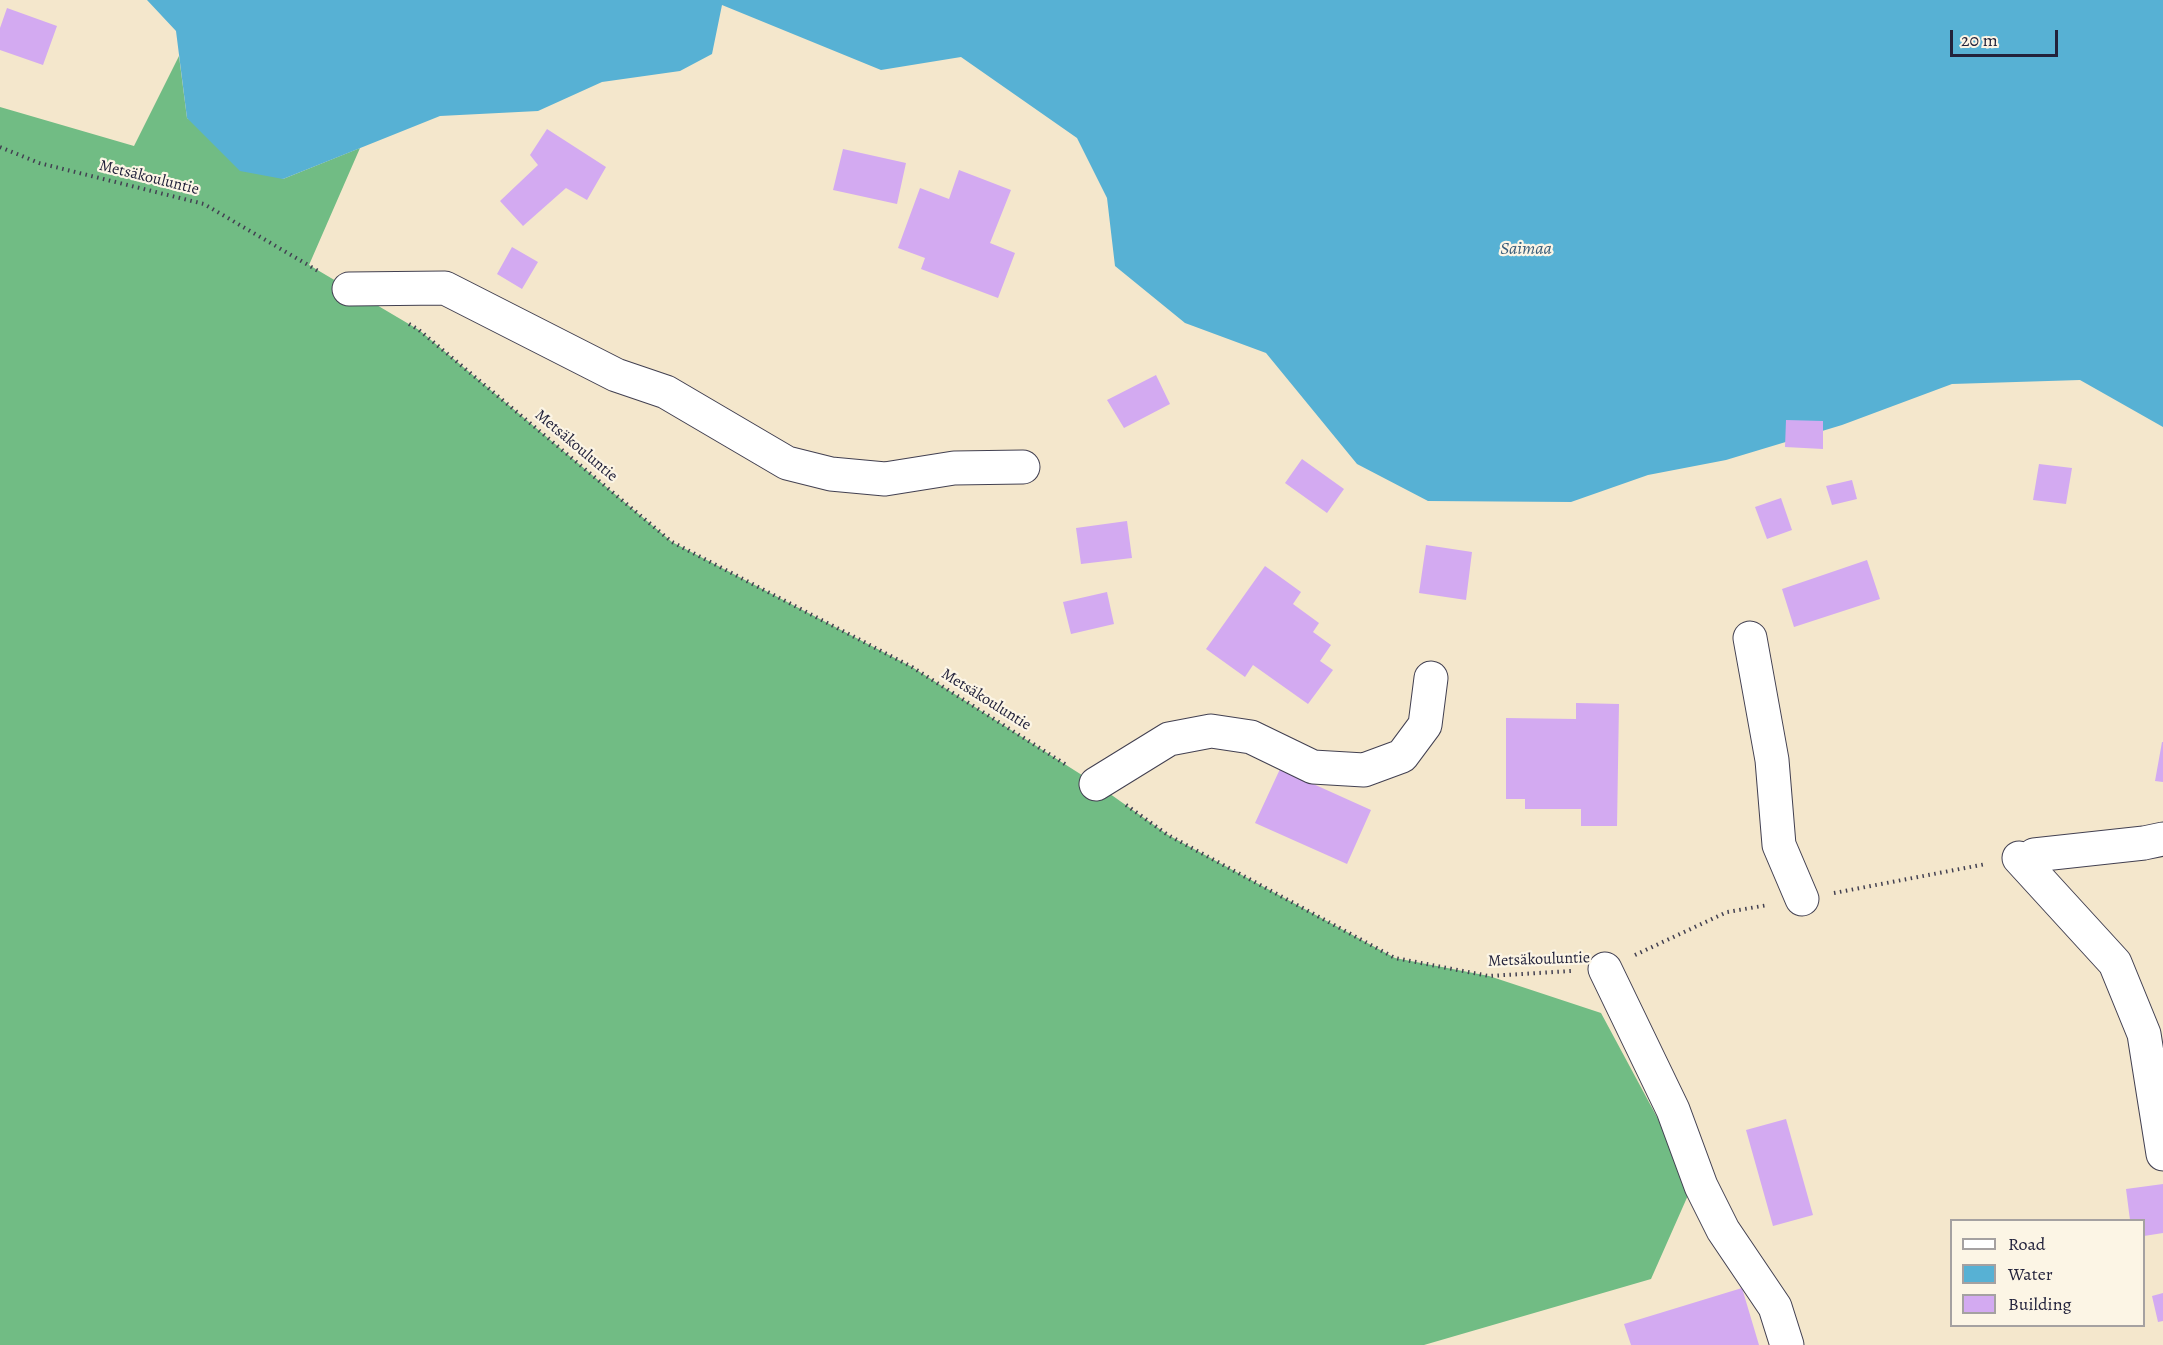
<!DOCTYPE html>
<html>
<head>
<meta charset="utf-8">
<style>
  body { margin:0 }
  #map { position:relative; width:2163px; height:1345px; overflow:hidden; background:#f4e7cc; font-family:Alegreya,serif }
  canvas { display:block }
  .legend { position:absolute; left:1950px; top:1219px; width:195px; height:108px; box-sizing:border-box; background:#fcf5e5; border:2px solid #a5a1a1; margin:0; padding:8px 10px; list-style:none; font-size:18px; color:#22223b }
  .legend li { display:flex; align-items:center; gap:12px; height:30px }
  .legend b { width:30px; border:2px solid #a5a1a1 }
  .scale { position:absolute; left:1950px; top:30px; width:108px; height:27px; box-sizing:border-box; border:3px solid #22223b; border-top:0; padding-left:8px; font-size:18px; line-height:21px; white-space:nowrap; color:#22223b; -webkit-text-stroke:4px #fcf5e5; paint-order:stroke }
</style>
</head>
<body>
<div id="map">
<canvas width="2163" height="1345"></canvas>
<ul class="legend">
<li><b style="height:8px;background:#fff"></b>Road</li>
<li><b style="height:16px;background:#57b1d4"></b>Water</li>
<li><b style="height:16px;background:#d3aaf1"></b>Building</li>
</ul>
<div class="scale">20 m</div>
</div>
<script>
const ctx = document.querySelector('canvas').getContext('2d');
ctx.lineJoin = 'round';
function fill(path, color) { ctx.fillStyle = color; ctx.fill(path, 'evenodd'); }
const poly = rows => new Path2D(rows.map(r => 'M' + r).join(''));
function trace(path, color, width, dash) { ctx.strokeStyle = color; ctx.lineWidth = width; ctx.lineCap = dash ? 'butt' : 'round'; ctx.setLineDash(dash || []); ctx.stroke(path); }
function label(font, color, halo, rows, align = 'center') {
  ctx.font = font + ' Alegreya,serif'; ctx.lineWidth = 4.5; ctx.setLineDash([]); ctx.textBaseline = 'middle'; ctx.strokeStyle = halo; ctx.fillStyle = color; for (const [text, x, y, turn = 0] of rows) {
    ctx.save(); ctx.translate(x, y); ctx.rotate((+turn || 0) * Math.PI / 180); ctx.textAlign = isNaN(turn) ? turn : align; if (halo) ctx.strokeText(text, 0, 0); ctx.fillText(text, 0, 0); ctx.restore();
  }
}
fill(poly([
  [179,56,187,118,283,179,360,148,309,265,419,330,672,542,912,667,1096,784,1168,835,1395,958,1489,976,1601,1013,1693,1184,1651,1279,1424,1345,0,1345,0,107,134,146]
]), '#71bc84');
fill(poly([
  [147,0,2163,0,2163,427,2080,380,1952,384,1842,425,1726,460,1648,475,1571,502,1428,501,1357,464,1266,353,1185,323,1115,266,1107,198,1077,138,961,57,881,70,722,5,712,54,680,71,602,82,538,111,440,116,283,179,240,171,187,118,176,31]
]), '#57b1d4');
fill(poly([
  [7,8,57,26,43,65,0,50,0,28],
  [547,129,606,167,587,200,566,188,523,226,500,201,538,165,530,155],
  [843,149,906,163,897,204,833,190],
  [959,170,1011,190,990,243,1015,253,998,298,921,269,925,258,898,248,920,188,949,199],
  [512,247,538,262,522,289,497,274],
  [1156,375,1170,404,1124,428,1107,400],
  [1786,420,1823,421,1823,449,1785,447],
  [1302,459,1344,489,1327,513,1285,483],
  [2039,464,2072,468,2066,504,2033,500],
  [1852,480,1857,499,1832,505,1826,486],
  [1781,498,1792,530,1767,539,1755,507],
  [1127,521,1132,558,1081,564,1076,528],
  [1426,545,1472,552,1466,600,1419,593],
  [1867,560,1880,599,1794,627,1782,589],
  [1265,566,1301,592,1293,604,1319,623,1313,632,1331,645,1320,661,1333,670,1308,704,1253,665,1245,677,1206,649],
  [1107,592,1114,624,1071,634,1063,602],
  [1576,703,1619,704,1617,826,1581,826,1581,809,1525,809,1525,799,1506,799,1506,718,1576,719],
  [2162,742,2163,742,2163,782,2155,781],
  [1280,769,1371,810,1347,864,1255,823],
  [1786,1119,1813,1215,1773,1226,1746,1130],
  [2163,1184,2163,1233,2144,1236,2144,1220,2130,1220,2126,1189],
  [1742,1288,1759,1345,1631,1345,1624,1324],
  [2163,1293,2163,1321,2158,1322,2152,1296]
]), '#d3aaf1');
const minor = poly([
  [349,289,445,288,616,375,666,392,787,463,831,474,885,479,954,468,1023,467],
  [1750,638,1772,760,1779,845,1802,899],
  [1096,784,1169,739,1211,731,1251,737,1313,767,1364,770,1402,756,1425,725,1431,678],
  [2034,855,2144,843,2163,839],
  [2019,858,2115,963,2144,1034,2163,1154],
  [1605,969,1673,1110,1701,1186,1723,1230,1775,1307,1787,1345]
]);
trace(minor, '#424051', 35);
trace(poly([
  [0,147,39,163,204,204,320,272],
  [409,324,419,330,672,542,912,667,1068,766],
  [1126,805,1168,835,1395,958,1489,976,1571,971],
  [1834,893,1986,864],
  [1635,955,1727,912,1768,905]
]), '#424051', 4, [1.5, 4.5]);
trace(minor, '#fff', 33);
label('16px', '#22223b', '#fcf5e5', [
  ["Metsäkouluntie",149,178,14],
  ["Metsäkouluntie",576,446,40],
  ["Metsäkouluntie",986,700,32],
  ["Metsäkouluntie",1539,960,-2]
]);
label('italic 18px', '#375b78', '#fcf5e5', [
  ["Saimaa",1526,250]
]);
</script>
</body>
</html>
